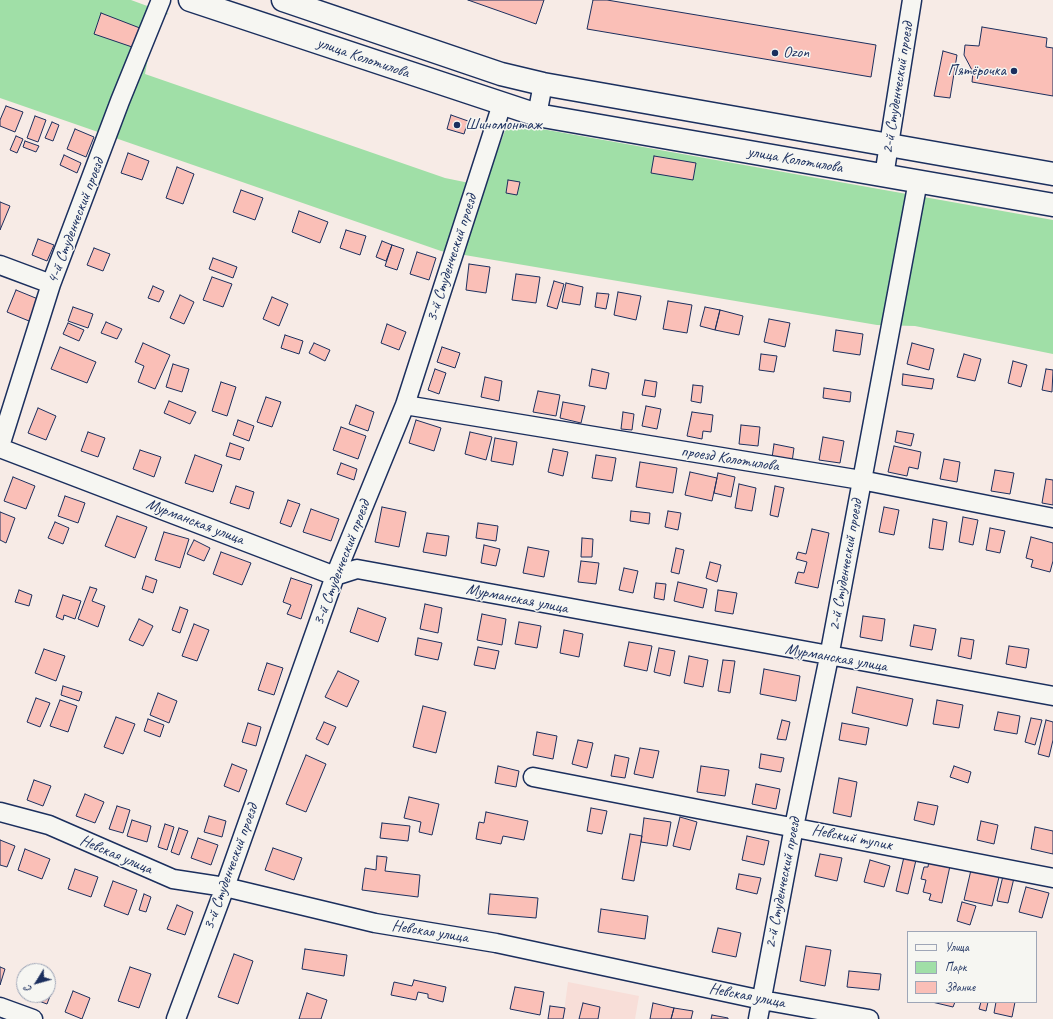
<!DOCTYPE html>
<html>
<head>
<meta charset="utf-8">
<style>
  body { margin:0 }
  #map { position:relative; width:1053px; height:1019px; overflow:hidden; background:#f7ebe6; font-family:Caveat,sans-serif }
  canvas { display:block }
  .legend { position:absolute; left:907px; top:931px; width:130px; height:72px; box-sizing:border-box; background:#f6f6f2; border:1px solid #9ea6b7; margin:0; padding:5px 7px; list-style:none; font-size:12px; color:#1b2f5e }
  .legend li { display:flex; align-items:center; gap:8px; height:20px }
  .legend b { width:20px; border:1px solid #9ea6b7 }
  .north { position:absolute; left:16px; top:963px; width:40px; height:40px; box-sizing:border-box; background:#f6f6f2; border:1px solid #9ea6b7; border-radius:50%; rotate:233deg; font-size:11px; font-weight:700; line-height:16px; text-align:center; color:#1b2f5e }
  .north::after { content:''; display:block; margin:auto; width:14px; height:18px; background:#1b2f5e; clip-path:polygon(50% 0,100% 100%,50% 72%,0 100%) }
</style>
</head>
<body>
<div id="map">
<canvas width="1053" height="1019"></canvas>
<ul class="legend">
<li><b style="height:5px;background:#f6f6f2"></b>Улица</li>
<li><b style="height:11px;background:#a0dfa7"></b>Парк</li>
<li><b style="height:11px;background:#fabfb7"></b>Здание</li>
</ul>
<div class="north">С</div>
</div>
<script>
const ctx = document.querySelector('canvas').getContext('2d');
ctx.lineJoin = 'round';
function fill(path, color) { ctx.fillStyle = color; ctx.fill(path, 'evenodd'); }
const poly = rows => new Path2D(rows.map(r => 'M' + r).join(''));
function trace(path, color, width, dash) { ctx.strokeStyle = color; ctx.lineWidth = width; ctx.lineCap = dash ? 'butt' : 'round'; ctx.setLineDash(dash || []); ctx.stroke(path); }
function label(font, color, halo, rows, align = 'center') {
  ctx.font = font + ' Caveat,sans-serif'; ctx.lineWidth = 3; ctx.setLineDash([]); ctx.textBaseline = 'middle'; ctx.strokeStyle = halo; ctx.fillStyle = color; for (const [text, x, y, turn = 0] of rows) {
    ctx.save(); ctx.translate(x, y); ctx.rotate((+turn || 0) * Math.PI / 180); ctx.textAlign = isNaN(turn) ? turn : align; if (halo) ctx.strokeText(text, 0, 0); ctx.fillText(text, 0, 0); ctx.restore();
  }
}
fill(poly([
  [568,982,639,996,635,1019,563,1019]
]), '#f8ded8');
fill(poly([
  [0,0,131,0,169,14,156,16,145,74,445,178,484,186,508,123,1053,220,1053,354,915,326,877,325,441,251,0,98]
]), '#a0dfa7');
const building = poly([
  [468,0,544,0,536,24,468,0],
  [593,0,607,0,876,45,871,77,587,29,593,0],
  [101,13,145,30,138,49,94,34,101,13],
  [982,27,1047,38,1046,47,1053,48,1053,96,972,82,973,72,964,55,965,45,979,46,982,27],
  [943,51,957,55,950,98,934,96,943,51],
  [6,106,23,112,15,132,0,126,0,120,6,106],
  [451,115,468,121,464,134,447,129,451,115],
  [35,116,46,120,38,142,27,138,35,116],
  [52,122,59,125,53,141,45,138,52,122],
  [75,129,94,137,86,157,67,149,75,129],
  [16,136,23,139,17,153,10,150,16,136],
  [25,141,39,146,36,152,23,147,25,141],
  [128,153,149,161,142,180,121,173,128,153],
  [64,155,81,163,77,173,60,165,64,155],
  [654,156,696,163,693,180,651,173,654,156],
  [177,167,194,174,183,204,166,198,177,167],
  [508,180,520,182,517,195,506,193,508,180],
  [241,190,263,198,255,220,233,212,241,190],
  [0,202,10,206,0,230,0,202],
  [299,211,328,222,320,243,292,232,299,211],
  [346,230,366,236,360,255,340,248,346,230],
  [38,239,54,245,47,261,32,255,38,239],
  [382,241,392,245,386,261,376,257,382,241],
  [392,245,404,249,397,270,385,266,392,245],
  [94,248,110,254,103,271,87,265,94,248],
  [417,252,436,258,429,280,410,274,417,252],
  [213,258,237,267,233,278,209,269,213,258],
  [469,264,490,267,486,293,466,290,469,264],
  [516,274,540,277,536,303,512,300,516,274],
  [212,277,232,284,223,307,203,300,212,277],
  [554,281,564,284,557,309,547,306,554,281],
  [566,283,583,287,580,305,562,302,566,283],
  [153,286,164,291,159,302,148,298,153,286],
  [16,290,38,299,29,321,7,312,16,290],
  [618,292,641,296,636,320,614,315,618,292],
  [597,293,609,294,606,309,595,307,597,293],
  [180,295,194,302,184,324,170,318,180,295],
  [272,297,288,304,279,326,263,319,272,297],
  [668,301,692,305,687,333,663,329,668,301],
  [73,307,93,314,88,328,68,321,73,307],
  [705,307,720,310,715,330,700,326,705,307],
  [720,310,743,316,739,335,715,330,720,310],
  [769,319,790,323,785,347,764,342,769,319],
  [106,322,122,329,117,339,101,333,106,322],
  [68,323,84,330,79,341,63,334,68,323],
  [387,324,406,332,399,350,381,343,387,324],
  [836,330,863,334,860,355,833,351,836,330],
  [285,335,303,341,299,354,281,348,285,335],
  [143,343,170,355,155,389,138,382,144,366,135,362,143,343],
  [314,343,330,350,325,361,309,353,314,343],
  [912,343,934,349,929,370,907,364,912,343],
  [60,347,96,362,87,383,51,369,60,347],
  [442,347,460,353,455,368,437,362,442,347],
  [761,354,777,356,774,372,759,370,761,354],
  [964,354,981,359,975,381,957,377,964,354],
  [1013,361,1027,365,1021,387,1008,383,1013,361],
  [173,364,189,369,182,392,166,387,173,364],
  [435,369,446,373,439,394,428,390,435,369],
  [592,369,609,373,606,389,589,386,592,369],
  [1046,369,1053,370,1052,392,1042,390,1046,369],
  [903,374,934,379,932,389,902,385,903,374],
  [485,377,502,381,499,401,481,397,485,377],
  [645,380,657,382,655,397,642,395,645,380],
  [221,382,236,387,227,416,212,411,221,382],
  [693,385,703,386,701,403,691,401,693,385],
  [824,388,851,392,850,402,823,398,824,388],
  [538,391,560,395,556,416,533,412,538,391],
  [266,397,281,402,272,427,257,422,266,397],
  [169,401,196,412,190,424,164,413,169,401],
  [563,402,585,406,581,423,560,418,563,402],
  [356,405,374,412,368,431,349,424,356,405],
  [646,406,661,409,657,429,642,426,646,406],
  [38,408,56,416,46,440,28,433,38,408],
  [623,412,634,414,632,430,621,429,623,412],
  [692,412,713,415,711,432,703,431,702,439,687,436,692,412],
  [238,420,254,426,249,441,233,435,238,420],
  [416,420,441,428,434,451,409,443,416,420],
  [741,425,760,427,758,446,739,444,741,425],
  [341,427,366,436,358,459,333,450,341,427],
  [897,431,914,434,911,446,895,442,897,431],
  [88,432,105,438,98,457,81,451,88,432],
  [470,432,492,437,486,460,465,454,470,432],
  [823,437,844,441,840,463,819,460,823,437],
  [495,438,517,442,513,465,491,461,495,438],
  [230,443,244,448,240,460,226,456,230,443],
  [774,444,794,448,792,462,772,458,774,444],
  [894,446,921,452,918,469,909,467,907,476,888,472,894,446],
  [553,449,568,452,563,476,548,472,553,449],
  [140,450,161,457,154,477,133,469,140,450],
  [195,455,222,465,213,492,185,483,195,455],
  [596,455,616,458,612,481,592,478,596,455],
  [944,459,960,462,957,482,940,479,944,459],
  [640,462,677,468,673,493,636,487,640,462],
  [341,463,357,469,354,480,337,474,341,463],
  [995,470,1014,473,1010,494,991,491,995,470],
  [690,472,717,478,712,501,685,495,690,472],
  [718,473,735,477,731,497,714,493,718,473],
  [13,477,35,486,26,509,4,501,13,477],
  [1046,479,1053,480,1053,505,1042,503,1046,479],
  [739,484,756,488,752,511,735,508,739,484],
  [236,486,254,492,249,509,230,503,236,486],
  [775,486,784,488,778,517,770,515,775,486],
  [65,496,85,503,78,523,58,516,65,496],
  [288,500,300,504,291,527,280,523,288,500],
  [382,507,406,512,399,547,375,542,382,507],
  [884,507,899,510,894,535,879,532,884,507],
  [311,509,339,519,331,541,303,532,311,509],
  [631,511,650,513,649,524,630,521,631,511],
  [668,511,681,513,678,530,665,527,668,511],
  [0,512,15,518,6,543,0,540,0,512],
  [117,516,147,527,135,558,105,546,117,516],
  [963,517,978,520,973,545,959,542,963,517],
  [933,519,947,522,943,550,929,548,933,519],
  [55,522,69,528,63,544,48,538,55,522],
  [478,523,498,526,496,541,476,538,478,523],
  [990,528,1005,531,1000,553,986,550,990,528],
  [812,529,829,533,818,588,795,583,798,572,804,573,807,562,796,559,798,552,806,554,812,529],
  [164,532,189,539,180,568,155,560,164,532],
  [427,533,449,536,446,556,423,552,427,533],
  [1031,537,1053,543,1053,561,1050,572,1031,567,1033,560,1026,558,1031,537],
  [582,538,593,539,592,557,581,557,582,538],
  [194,540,210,548,204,561,187,554,194,540],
  [484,545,500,549,496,566,481,563,484,545],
  [528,547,549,551,544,577,523,573,528,547],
  [676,548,684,550,679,574,671,572,676,548],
  [221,552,251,563,242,585,213,574,221,552],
  [581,561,599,563,596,584,578,582,581,561],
  [710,562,721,565,717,582,706,578,710,562],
  [624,568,638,571,633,593,619,590,624,568],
  [146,576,157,580,153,593,142,589,146,576],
  [291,578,312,585,301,619,287,614,291,605,283,602,291,578],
  [678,582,707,589,703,608,674,601,678,582],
  [656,583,666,584,664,600,654,598,656,583],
  [90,587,97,589,92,601,105,606,98,627,78,619,90,587],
  [19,590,32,595,29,606,15,602,19,590],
  [718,590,737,593,733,614,715,611,718,590],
  [63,595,81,601,75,619,64,615,63,620,56,617,63,595],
  [425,604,442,608,438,633,420,629,425,604],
  [180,607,188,610,180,633,172,630,180,607],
  [358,608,386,618,378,642,350,632,358,608],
  [482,614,506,619,502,645,477,640,482,614],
  [863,616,885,619,882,641,860,637,863,616],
  [139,619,153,626,143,646,129,640,139,619],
  [519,622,541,626,537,648,515,644,519,622],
  [194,624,209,630,197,661,182,656,194,624],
  [914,625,936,629,932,650,910,646,914,625],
  [564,630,583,634,579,657,560,653,564,630],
  [418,638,442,643,438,660,415,655,418,638],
  [961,638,974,640,971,659,958,656,961,638],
  [629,642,652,646,647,671,624,666,629,642],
  [1009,646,1029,649,1026,668,1006,664,1009,646],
  [478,647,499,651,495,669,474,665,478,647],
  [659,648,675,651,670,676,654,672,659,648],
  [44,649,65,656,56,681,35,673,44,649],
  [689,656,708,660,703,687,684,683,689,656],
  [723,660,735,661,730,693,718,691,723,660],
  [267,663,283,668,274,695,258,690,267,663],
  [764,669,800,676,796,701,760,694,764,669],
  [338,671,359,681,347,707,325,697,338,671],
  [63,686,82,692,79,701,61,695,63,686],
  [857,687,913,699,907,726,852,713,857,687],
  [158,693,177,701,169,723,150,715,158,693],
  [36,698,50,703,40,727,27,722,36,698],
  [60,700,77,706,68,732,50,726,60,700],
  [937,700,963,705,959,728,933,724,937,700],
  [423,706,446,712,436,753,413,747,423,706],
  [998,712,1020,716,1017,734,994,730,998,712],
  [116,717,135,724,123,754,104,747,116,717],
  [1031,718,1042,720,1035,745,1025,742,1031,718],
  [148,719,164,725,160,737,144,731,148,719],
  [782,720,790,722,786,740,777,739,782,720],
  [1046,720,1053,722,1053,740,1049,757,1038,754,1046,720],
  [324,722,336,727,328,745,316,739,324,722],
  [248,723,261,727,256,746,242,742,248,723],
  [842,723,869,728,866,745,839,740,842,723],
  [537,732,557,736,553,759,533,755,537,732],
  [578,740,593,743,587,768,572,764,578,740],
  [640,748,659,751,653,778,634,774,640,748],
  [761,754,784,758,781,772,759,768,761,754],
  [306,755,326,764,306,812,286,804,306,755],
  [615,755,629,758,625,778,611,776,615,755],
  [232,764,247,770,239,792,224,786,232,764],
  [498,766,519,771,516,787,495,783,498,766],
  [701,766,729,770,725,796,697,792,701,766],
  [954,766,971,772,968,783,950,777,954,766],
  [839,778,857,782,851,817,833,813,839,778],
  [34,780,51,786,43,806,27,800,34,780],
  [756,784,780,789,776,809,752,804,756,784],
  [85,794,104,802,95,823,76,816,85,794],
  [409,797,439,804,432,835,419,832,421,822,404,818,409,797],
  [918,802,938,806,934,825,914,820,918,802],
  [117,806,130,810,123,833,109,829,117,806],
  [591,808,607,811,602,834,587,831,591,808],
  [486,812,528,821,524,840,503,836,501,844,476,839,479,822,484,823,486,812],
  [209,816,226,821,222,837,204,832,209,816],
  [680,817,697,822,690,850,673,846,680,817],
  [644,818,671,822,667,846,641,842,644,818],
  [132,820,151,826,147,842,127,836,132,820],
  [981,821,998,825,994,844,977,840,981,821],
  [382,823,410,826,408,841,380,838,382,823],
  [165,824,174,827,167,850,158,847,165,824],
  [1035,827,1053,831,1053,854,1031,849,1035,827],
  [179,828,188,831,179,855,171,852,179,828],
  [630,834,642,836,634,881,622,879,630,834],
  [747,836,769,841,764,865,742,860,747,836],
  [198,838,218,845,211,865,191,858,198,838],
  [0,840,15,846,7,867,0,865,0,840],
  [273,848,302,858,294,880,265,870,273,848],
  [25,849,50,859,42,879,18,870,25,849],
  [820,854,842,858,837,881,815,876,820,854],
  [377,856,387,857,385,871,420,875,418,897,362,890,365,868,376,870,377,856],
  [904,857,916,860,908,894,896,891,904,857],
  [870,860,890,866,884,887,864,882,870,860],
  [929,861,950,866,942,903,929,900,931,894,923,892,926,880,921,879,924,867,928,867,929,861],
  [75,869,98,877,91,897,68,889,75,869],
  [971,870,999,877,992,906,964,900,971,870],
  [739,874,761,878,757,894,736,889,739,874],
  [1003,876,1014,878,1008,903,997,901,1003,876],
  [113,881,137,890,128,915,104,906,113,881],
  [1026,887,1049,893,1042,918,1019,912,1026,887],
  [144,894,151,897,146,912,139,910,144,894],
  [490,894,538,898,536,918,488,914,490,894],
  [962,902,976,906,970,925,957,921,962,902],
  [177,905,193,912,185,935,167,929,177,905],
  [601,909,648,916,645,939,598,932,601,909],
  [718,928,741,933,736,957,712,952,718,928],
  [806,946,831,950,825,986,800,981,806,946],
  [305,949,347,955,344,976,302,969,305,949],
  [234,954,253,961,238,1004,218,997,234,954],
  [0,967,5,969,0,985,0,967],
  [130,967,151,974,139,1008,118,1001,130,967],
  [849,971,881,974,879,990,847,987,849,971],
  [48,980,55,983,47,1004,25,996,48,995,48,980],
  [414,980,446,987,443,1002,428,998,428,994,418,992,416,1000,391,995,394,982,412,986,414,980],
  [515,987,544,992,540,1015,510,1009,515,987],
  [73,991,90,998,82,1019,65,1012,73,991],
  [307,993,327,1000,321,1019,299,1019,307,993],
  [932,1002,955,1002,953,1007,932,1002],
  [981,1002,988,1002,986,1011,979,1009,981,1002],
  [996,1002,1015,1002,1012,1017,994,1013,996,1002],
  [583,1003,600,1007,598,1019,579,1019,583,1003],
  [653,1003,674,1008,671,1019,650,1019,653,1003],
  [550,1006,565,1008,563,1019,548,1019,550,1006],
  [674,1008,693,1011,691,1019,671,1019,674,1008],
  [712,1015,728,1018,728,1019,711,1019,712,1015]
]);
fill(building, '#fabfb7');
trace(building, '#1b2f5e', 1);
const street = poly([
  [537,115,543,84],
  [884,176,912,0],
  [0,265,51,284],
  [405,405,861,480,1053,518],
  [0,446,51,284,120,101,161,0],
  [0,448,335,576,357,569,1053,696],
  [533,777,1053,878],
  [0,812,49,825,173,879,225,887,375,923,496,943,762,1000,869,1019],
  [0,1007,33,1019],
  [176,1019,225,887,335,576,405,405,502,104],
  [758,1019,794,827,829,657,918,181]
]);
const secondary = poly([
  [190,0,537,115,1053,205],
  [283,0,501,74,543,84,1053,174]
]);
trace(street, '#1b2f5e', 21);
trace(secondary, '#1b2f5e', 25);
trace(street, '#f6f6f2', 18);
trace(secondary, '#f6f6f2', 22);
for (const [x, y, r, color] of [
  [775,53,4,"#1b2f5e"],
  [1014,71,4,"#1b2f5e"],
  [457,125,4,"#1b2f5e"]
]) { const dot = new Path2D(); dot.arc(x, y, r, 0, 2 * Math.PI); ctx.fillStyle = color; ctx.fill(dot); trace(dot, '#f6f6f2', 1.5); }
label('16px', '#1b2f5e', '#f6f6f2', [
  ["Ozon",783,53],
  ["Пятёрочка",1006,71,"right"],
  ["Шиномонтаж",465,125]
], 'left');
label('16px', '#1b2f5e', '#f6f6f2', [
  ["улица Колотилова",363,58,19],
  ["2-й Студенческий проезд",898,88,-81],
  ["улица Колотилова",795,160,10],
  ["4-й Студенческий проезд",76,221,-69],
  ["3-й Студенческий проезд",452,258,-72],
  ["проезд Колотилова",730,459,9],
  ["Мурманская улица",195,522,21],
  ["3-й Студенческий проезд",342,563,-69],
  ["2-й Студенческий проезд",846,565,-80],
  ["Мурманская улица",517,599,11],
  ["Мурманская улица",836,658,10],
  ["Невский тупик",852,838,11],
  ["Невская улица",116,855,23],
  ["3-й Студенческий проезд",231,867,-70],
  ["2-й Студенческий проезд",783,883,-79],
  ["Невская улица",430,932,9],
  ["Невская улица",747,996,11]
]);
</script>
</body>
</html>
